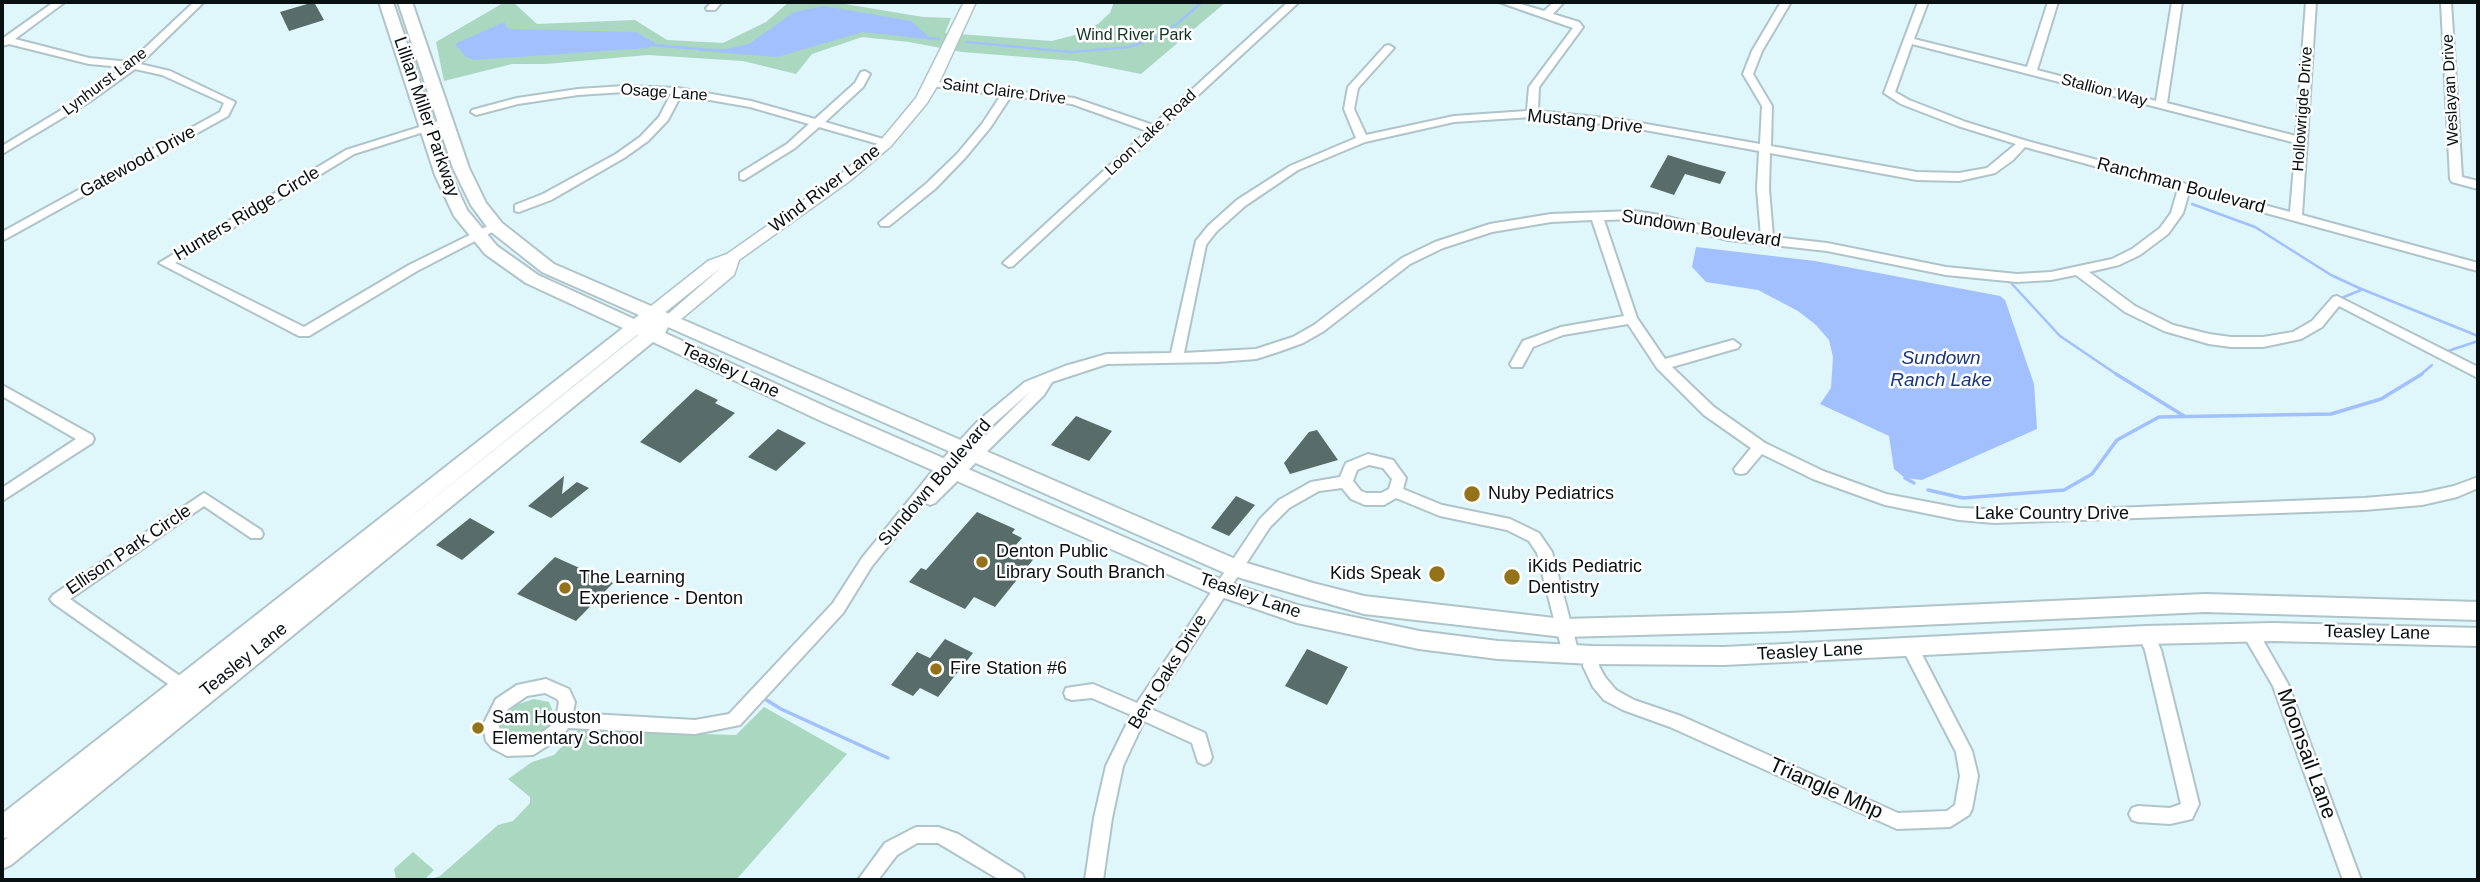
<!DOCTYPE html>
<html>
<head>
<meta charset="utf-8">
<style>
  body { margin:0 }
  #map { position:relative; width:2480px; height:882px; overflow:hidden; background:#dff6fb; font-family:Arial,sans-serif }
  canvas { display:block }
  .frame { position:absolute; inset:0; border:4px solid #081012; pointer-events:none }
</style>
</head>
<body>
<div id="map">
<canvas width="2480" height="882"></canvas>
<div class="frame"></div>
</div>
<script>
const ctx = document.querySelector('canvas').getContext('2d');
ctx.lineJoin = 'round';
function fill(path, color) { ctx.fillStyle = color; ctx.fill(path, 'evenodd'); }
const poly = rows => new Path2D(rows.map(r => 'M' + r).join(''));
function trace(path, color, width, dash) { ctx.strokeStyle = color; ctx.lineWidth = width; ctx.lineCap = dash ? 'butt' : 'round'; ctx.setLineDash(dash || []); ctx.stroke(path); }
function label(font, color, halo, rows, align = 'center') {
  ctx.font = font + ' Arial,sans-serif'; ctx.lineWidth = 5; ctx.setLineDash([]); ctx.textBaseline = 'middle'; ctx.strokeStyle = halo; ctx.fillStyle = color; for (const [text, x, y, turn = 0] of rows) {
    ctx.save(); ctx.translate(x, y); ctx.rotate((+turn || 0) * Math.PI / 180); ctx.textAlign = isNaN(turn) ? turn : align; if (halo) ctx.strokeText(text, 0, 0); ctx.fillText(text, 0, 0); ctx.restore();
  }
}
fill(poly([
  [505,2,513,2,537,24,635,20,667,40,723,43,766,22,789,2,833,2,923,17,951,18,945,33,1052,41,1075,35,1098,24,1110,13,1114,2,1226,2,1141,74,1076,61,962,52,909,42,862,37,812,54,796,74,743,61,648,55,546,64,512,64,444,81,436,42],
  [534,699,549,702,554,714,553,722,548,729,533,741,507,742,499,732,503,718,516,705],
  [764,707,847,754,736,880,428,880,440,876,498,825,513,821,530,803,530,797,508,779,532,762,554,755,578,730,736,735],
  [413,852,434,870,424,880,396,879,394,869]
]), '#a9d7bf');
fill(poly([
  [824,6,911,21,928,36,925,39,863,32,777,57,699,51,700,48,726,49,749,44,794,12],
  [504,22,507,28,513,29,636,32,655,43,648,48,473,60,466,57,455,44],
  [1696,247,1815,261,2000,296,2005,300,2034,384,2037,429,1922,480,1905,478,1894,469,1889,436,1820,404,1831,388,1833,357,1829,340,1816,325,1798,311,1758,290,1706,282,1692,267]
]), '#a3c0fe');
trace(poly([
  [927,38,939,39],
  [967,42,1071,52,1129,47,1155,38,1177,24,1202,2],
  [652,45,700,49],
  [2192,204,2255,227,2331,275,2359,288,2478,336],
  [2012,284,2060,336,2119,376],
  [2339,299,2361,290],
  [2448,351,2478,341],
  [2419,376,2432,365]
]), '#a3c0fe', 2.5);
trace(poly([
  [2116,374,2184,416],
  [1905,478,1914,483],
  [1928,490,1963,498,2064,490,2092,474,2117,440,2159,417,2331,414,2381,399,2422,374],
  [760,696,781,709,888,758]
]), '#a3c0fe', 3.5);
fill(poly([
  [314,2,324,20,289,31,280,12],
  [1668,155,1697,164,1726,172,1720,184,1685,174,1674,195,1650,187],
  [696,389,718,400,715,403,735,413,680,463,640,442],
  [1076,416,1112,431,1089,461,1051,445],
  [778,429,806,443,776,471,748,457],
  [1317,430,1338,460,1290,474,1284,463,1309,432],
  [564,476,562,494,577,482,589,488,551,518,528,506],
  [1236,496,1255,505,1229,536,1211,528],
  [977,512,1015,529,1012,533,1022,538,1015,546,1036,556,995,607,974,597,965,609,909,582,921,568,926,570],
  [470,518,495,532,462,560,436,545],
  [555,557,613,583,576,621,517,594],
  [945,639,973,653,938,697,920,688,913,696,891,685,917,652,930,658],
  [1307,649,1348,667,1327,705,1285,686]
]), '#586c6a');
const minor = poly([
  [54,2,65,2,15,39,89,58,130,62,194,2,204,2,140,64,170,71,235,102,228,116,2,241,2,232,220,112,224,103,162,75,135,69,89,102,2,154,2,146,81,98,123,67,89,64,9,44,2,46,2,39,54,2],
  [712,2,722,2,715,10,707,10,706,8,712,2],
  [1288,2,1299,2,1013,266,1009,267,1003,263,1147,131,1072,104,1011,96,990,128,965,158,935,189,889,226,881,226,879,223,927,183,957,154,982,124,1001,95,932,86,928,85,928,81,1074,98,1153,125,1288,2],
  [1499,2,1514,2,1544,11,1554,2,1564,2,1553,14,1579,22,1583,27,1539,87,1538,111,1623,120,1760,144,1762,106,1743,74,1752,51,1781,2,1791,2,1762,51,1753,74,1772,106,1771,146,1917,172,1959,173,1987,168,2016,144,1958,126,1901,104,1884,93,1918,2,1928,2,1914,39,2027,67,2048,2,2058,2,2037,70,2156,101,2172,2,2182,2,2167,103,2296,136,2306,2,2316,2,2302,215,2478,263,2478,271,2189,192,2183,213,2168,234,2140,255,2119,265,2089,272,2135,306,2173,325,2209,334,2231,337,2263,337,2293,332,2312,321,2333,297,2337,296,2478,367,2478,378,2339,306,2322,327,2301,339,2263,347,2231,347,2209,344,2164,331,2125,312,2076,275,2051,280,2017,282,1946,275,1827,251,1728,240,1660,223,1634,219,1604,220,1637,318,1665,359,1733,340,1740,345,1738,348,1672,367,1714,407,1765,443,1823,471,1886,494,1959,508,2039,511,2364,498,2422,493,2454,486,2478,477,2478,488,2457,497,2422,505,2364,510,1994,523,1959,520,1885,505,1813,479,1762,454,1746,473,1741,474,1736,473,1734,469,1751,448,1704,415,1657,368,1628,324,1563,335,1533,347,1522,367,1512,367,1510,364,1523,341,1561,327,1624,316,1592,220,1551,222,1492,232,1443,248,1410,264,1324,331,1303,343,1278,352,1256,359,1218,362,1107,364,1052,382,1044,395,935,503,930,505,924,502,872,566,843,613,740,725,695,734,568,728,563,736,533,755,507,756,492,748,486,741,483,725,496,699,517,685,546,679,569,689,575,702,573,713,695,720,729,714,833,603,862,558,939,463,978,421,1025,382,1065,366,1107,354,1171,353,1196,241,1208,226,1237,200,1290,166,1356,138,1344,109,1348,87,1385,46,1389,45,1394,48,1358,88,1354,109,1366,135,1454,116,1527,111,1529,87,1573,28,1499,2],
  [1912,44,2296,143,2290,212,2027,141,1966,122,1909,100,1895,92,1912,44],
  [1532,117,1623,126,1759,151,1757,189,1761,236,1728,232,1660,215,1634,211,1551,214,1490,224,1435,242,1402,258,1314,325,1293,337,1256,349,1184,353,1206,245,1216,232,1245,206,1298,170,1365,142,1454,122,1532,117],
  [2025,147,2178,189,2171,213,2160,228,2132,249,2112,259,2051,272,2017,274,1946,267,1827,243,1773,237,1769,189,1770,153,1917,180,1959,181,1995,173,2013,160,2025,147],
  [1031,391,946,474,988,429,1031,391],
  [545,693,557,699,559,702,556,718,551,726,530,740,509,740,504,738,500,733,499,725,508,709,527,696,545,693],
  [2441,2,2451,2,2462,177,2478,181,2478,189,2452,182,2450,179,2441,2],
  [865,71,870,74,863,87,825,122,890,141,890,145,882,145,819,127,795,148,744,180,740,179,740,173,787,144,809,124,750,107,681,95,668,120,648,141,624,158,551,200,519,212,515,211,515,205,543,194,616,154,640,137,659,117,671,94,624,92,578,95,518,104,476,115,471,112,472,110,517,98,578,89,624,86,678,88,751,101,815,119,855,83,861,72,865,71],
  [445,119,451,122,449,124,354,154,175,263,304,327,409,265,492,224,500,224,502,227,417,271,309,336,299,336,159,263,346,150,445,119],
  [2,385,92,435,94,439,92,443,2,501,2,488,76,439,2,396,2,385],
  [1368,454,1393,460,1406,478,1403,489,1442,505,1510,519,1539,533,1552,552,1579,654,1577,659,1571,661,1565,659,1563,654,1537,553,1529,541,1507,530,1440,516,1396,498,1384,505,1365,505,1351,499,1342,488,1319,491,1289,508,1270,527,1151,709,1205,733,1212,757,1210,762,1204,765,1198,762,1192,743,1144,721,1123,766,1112,818,1103,880,1085,880,1094,818,1106,766,1131,715,1092,698,1072,700,1066,698,1064,693,1066,688,1093,684,1137,703,1260,519,1279,500,1311,482,1340,477,1346,463,1368,454],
  [1369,465,1383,468,1392,479,1389,489,1381,493,1366,493,1361,491,1353,481,1357,470,1369,465],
  [204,493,261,530,263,534,261,538,251,538,204,506,70,599,187,681,189,686,187,691,181,693,53,603,50,599,53,595,204,493],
  [2250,626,2256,628,2288,684,2361,880,2343,880,2273,686,2242,633,2244,628,2250,626],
  [2146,628,2152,630,2161,650,2199,804,2192,819,2170,824,2138,822,2132,820,2129,814,2132,808,2138,806,2170,808,2181,804,2145,650,2138,635,2140,630,2146,628],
  [1909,639,1915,641,1972,751,1978,776,1972,809,1969,815,1950,827,1897,829,1670,727,1623,710,1604,700,1593,687,1583,666,1586,650,1592,648,1598,650,1600,655,1599,666,1605,677,1616,690,1634,700,1681,716,1898,813,1947,811,1955,805,1960,776,1956,752,1901,646,1903,641,1909,639],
  [916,827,938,827,958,834,1022,874,1025,880,1000,880,938,843,917,843,897,855,878,880,858,880,885,843,916,827]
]);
const tertiary = poly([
  [964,2,976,2,939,83,927,103,891,146,851,180,739,260,734,275,674,325,668,327,660,321,722,267,658,318,646,318,644,314,646,310,708,261,727,254,841,174,881,140,916,98,964,2]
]);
const secondary = poly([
  [379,2,393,2,451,175,467,210,497,246,538,275,634,319,639,315,542,272,490,231,471,205,453,168,398,2,412,2,469,168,486,203,502,223,554,264,1240,561,1313,583,1364,596,1563,619,1788,613,2205,594,2478,602,2478,620,2205,612,1788,631,1563,637,1364,614,1227,574,668,327,665,333,833,410,1227,582,1297,605,1419,631,1498,641,1592,646,1724,647,2146,626,2273,623,2478,628,2478,646,2273,641,2146,644,1724,665,1592,664,1498,659,1419,649,1297,623,1213,594,819,420,653,342,11,865,2,869,2,842,8,837,2,839,2,814,623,328,526,283,485,254,454,216,435,175,379,2],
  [637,335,638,335,363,555,637,335]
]);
trace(minor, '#afc4c9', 4);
trace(tertiary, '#afc4c9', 3);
trace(secondary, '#afc4c9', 4);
fill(minor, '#fff');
fill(tertiary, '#fff');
fill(secondary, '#fff');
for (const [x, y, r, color] of [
  [1472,494,9,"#947219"],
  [982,562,7,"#947219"],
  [1437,574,9,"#947219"],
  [1512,577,9,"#947219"],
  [565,588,7,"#947219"],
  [936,669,7,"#947219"],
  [478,728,7,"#947219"]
]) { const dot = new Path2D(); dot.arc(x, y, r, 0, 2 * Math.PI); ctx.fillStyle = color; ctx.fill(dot); trace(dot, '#fefefe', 2.5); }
label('16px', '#103424', '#fefefe', [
  ["Wind River Park",1134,36]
]);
label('16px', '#081012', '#fefefe', [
  ["Lynhurst Lane",105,82,-37],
  ["Weslayan Drive",2451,90,-93],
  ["Stallion Way",2104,91,15],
  ["Saint Claire Drive",1004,92,7],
  ["Osage Lane",664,93,4],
  ["Hollowrigde Drive",2303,109,-86],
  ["Loon Lake Road",1151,133,-43]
]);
label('18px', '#081012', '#fefefe', [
  ["Lillian Miller Parkway",426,117,71],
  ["Mustang Drive",1585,122,6],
  ["Gatewood Drive",138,162,-29],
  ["Ranchman Boulevard",2181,186,15],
  ["Wind River Lane",825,189,-37],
  ["Hunters Ridge Circle",247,214,-31],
  ["Sundown Boulevard",1701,229,9],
  ["Teasley Lane",730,371,25],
  ["Sundown Boulevard",935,483,-49],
  ["Lake Country Drive",2052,514],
  ["Ellison Park Circle",129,550,-34],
  ["Teasley Lane",1250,596,19],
  ["Teasley Lane",2377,633,1],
  ["Teasley Lane",1810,652,-3],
  ["Teasley Lane",244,660,-39],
  ["Bent Oaks Drive",1168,672,-58]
]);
label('18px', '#081012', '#fefefe', [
  ["Nuby Pediatrics",1488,494],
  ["Denton Public",996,552],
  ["Library South Branch",996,573],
  ["iKids Pediatric",1528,567],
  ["Dentistry",1528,588],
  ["Kids Speak",1421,574,"right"],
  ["The Learning",579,578],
  ["Experience - Denton",579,599],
  ["Fire Station #6",950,669],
  ["Sam Houston",492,718],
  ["Elementary School",492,739]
], 'left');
label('italic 19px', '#1b367c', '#fefefe', [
  ["Sundown",1941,359],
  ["Ranch Lake",1941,381]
]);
label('21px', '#081012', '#fefefe', [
  ["Moonsail Lane",2306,754,70],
  ["Triangle Mhp",1826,789,24]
]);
</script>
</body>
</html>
